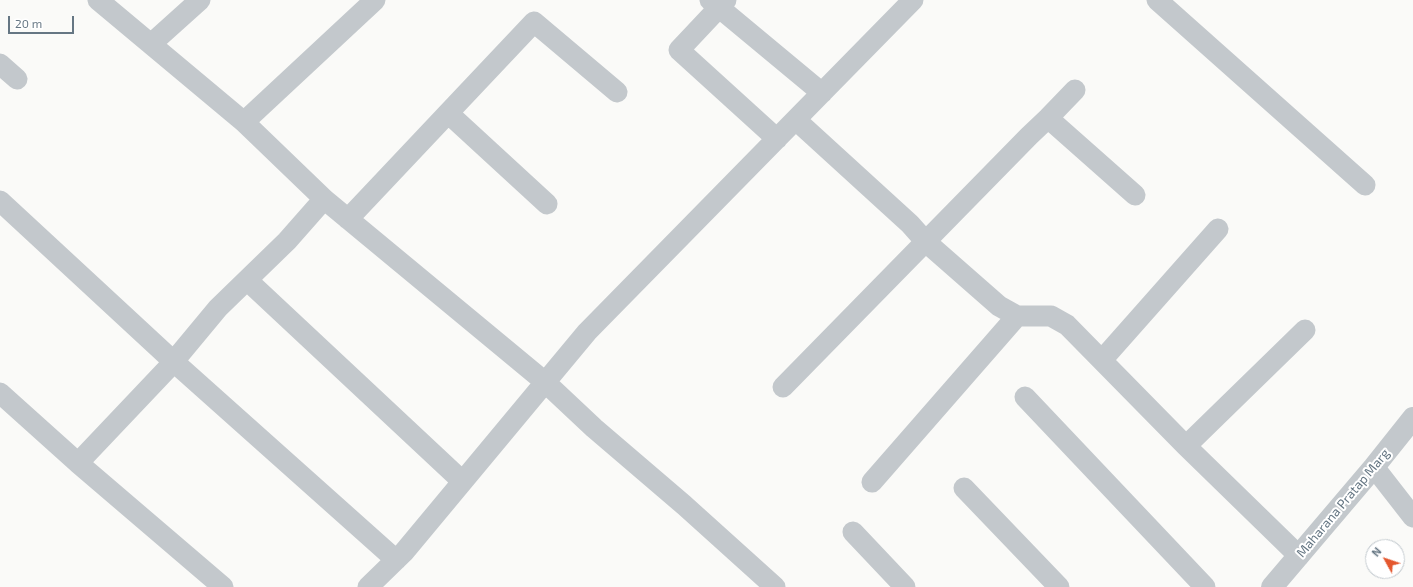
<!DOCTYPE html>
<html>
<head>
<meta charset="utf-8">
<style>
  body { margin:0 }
  #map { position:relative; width:1413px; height:587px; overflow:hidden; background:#fafaf8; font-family:"Exo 2",sans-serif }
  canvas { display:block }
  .north { position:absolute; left:1365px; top:539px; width:40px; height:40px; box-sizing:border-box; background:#fff; border:1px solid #c1c8cd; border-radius:50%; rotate:310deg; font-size:11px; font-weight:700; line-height:16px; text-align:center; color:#657683 }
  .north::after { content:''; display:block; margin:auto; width:14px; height:18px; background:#e4572e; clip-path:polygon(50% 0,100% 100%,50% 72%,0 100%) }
  .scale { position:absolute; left:8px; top:16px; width:66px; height:18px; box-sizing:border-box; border:2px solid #657683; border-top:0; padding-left:5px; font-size:12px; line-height:14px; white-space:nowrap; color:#657683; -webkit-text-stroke:3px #fff; paint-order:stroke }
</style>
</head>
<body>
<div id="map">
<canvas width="1413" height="587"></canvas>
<div class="north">N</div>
<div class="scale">20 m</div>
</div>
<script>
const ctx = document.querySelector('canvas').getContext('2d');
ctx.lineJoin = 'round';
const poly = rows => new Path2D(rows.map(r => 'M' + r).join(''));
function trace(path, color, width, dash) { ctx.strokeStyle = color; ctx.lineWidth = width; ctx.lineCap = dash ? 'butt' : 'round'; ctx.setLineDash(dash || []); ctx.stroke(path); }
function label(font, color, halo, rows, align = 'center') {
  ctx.font = font + ' "Exo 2",sans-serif'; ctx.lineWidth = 4; ctx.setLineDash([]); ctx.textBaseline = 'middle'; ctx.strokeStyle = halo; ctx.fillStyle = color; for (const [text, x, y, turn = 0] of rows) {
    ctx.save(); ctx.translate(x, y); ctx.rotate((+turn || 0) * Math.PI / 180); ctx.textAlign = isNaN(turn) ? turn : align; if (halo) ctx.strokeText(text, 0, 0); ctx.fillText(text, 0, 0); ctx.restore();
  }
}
trace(poly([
  [98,0,244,122,324,199,545,382,594,428,684,505,775,587],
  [710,0,822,93],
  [726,0,679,50,777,139],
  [1157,0,1365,185],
  [151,44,200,0],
  [0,64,17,79],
  [448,113,547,204],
  [1048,118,1135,195],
  [796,120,910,224,926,242,999,306,1017,316,1051,316,1067,325,1186,446,1299,556],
  [244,122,375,0],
  [0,201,173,361,396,560],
  [348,219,534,22,617,92],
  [247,280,462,481],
  [1102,360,1218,229],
  [783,387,1029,136,1048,118,1075,90],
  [0,393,78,463],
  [1025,397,1205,587],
  [1186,446,1305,330],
  [1374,467,1413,517],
  [872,482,1017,316],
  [964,488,1059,587],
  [853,532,905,587],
  [223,587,78,463,169,367,218,308,287,241,324,199],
  [368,587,404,552,587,332,913,0]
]), '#c3c8cc', 21);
trace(poly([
  [1272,587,1374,467,1413,418]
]), '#c3c8cc', 22);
label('13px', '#657683', '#fff', [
  ["Maharana Pratap Marg",1343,503,-50]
]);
</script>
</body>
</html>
